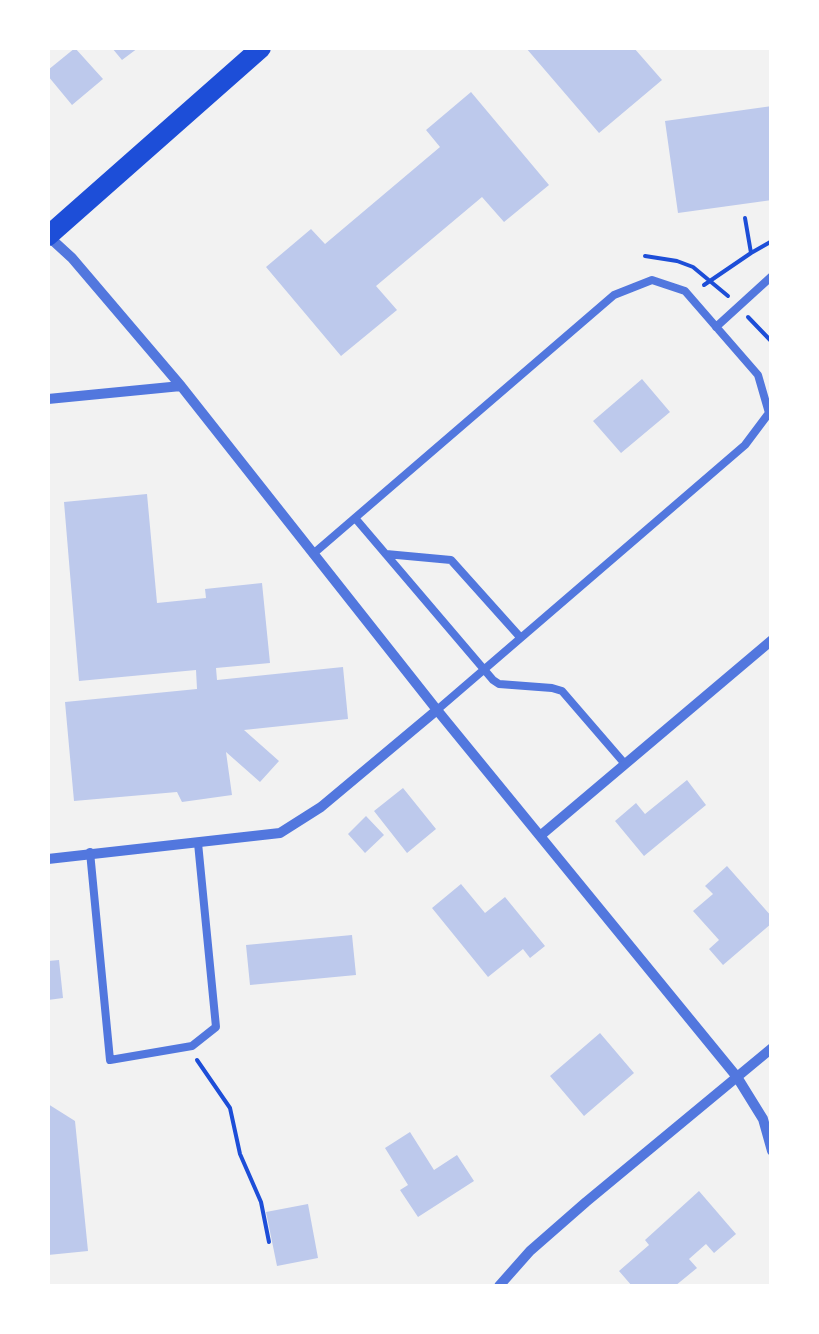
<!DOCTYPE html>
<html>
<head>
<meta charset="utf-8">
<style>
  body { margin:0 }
  #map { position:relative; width:819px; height:1334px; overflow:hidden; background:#f2f2f2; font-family:Merriweather,serif }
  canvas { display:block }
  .frame { position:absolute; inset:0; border:50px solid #fff; pointer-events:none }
</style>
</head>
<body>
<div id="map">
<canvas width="819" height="1334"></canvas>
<div class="frame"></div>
</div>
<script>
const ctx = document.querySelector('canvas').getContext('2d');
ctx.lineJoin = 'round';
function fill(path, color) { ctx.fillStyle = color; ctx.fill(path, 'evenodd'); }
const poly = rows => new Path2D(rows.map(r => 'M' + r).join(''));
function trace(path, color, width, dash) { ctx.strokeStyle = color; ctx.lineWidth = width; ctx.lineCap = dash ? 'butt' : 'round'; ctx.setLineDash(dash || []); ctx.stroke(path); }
fill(poly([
  [75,48,103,79,72,105,48,76,48,70],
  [112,48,138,48,122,60],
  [526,48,634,48,662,80,599,133],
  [471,92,549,185,504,222,482,197,376,286,397,310,341,356,266,267,311,229,325,244,440,147,426,130],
  [772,106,772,200,678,213,665,121],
  [642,379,670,412,621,453,593,421],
  [147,494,157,603,206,598,205,589,262,583,270,663,216,668,217,680,343,667,348,719,244,730,279,761,260,782,226,752,232,795,182,802,177,792,74,801,65,702,197,689,196,670,79,681,64,502],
  [687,780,706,805,644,856,615,821,636,803,645,814],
  [403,788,436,829,407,853,374,811],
  [366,816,384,835,365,853,348,834],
  [727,866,772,917,772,923,723,965,709,949,719,940,693,911,713,894,705,886],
  [461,884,485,913,505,897,545,946,530,958,523,949,488,977,432,908],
  [352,935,356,975,250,985,246,945],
  [59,960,63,998,48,1000,48,961],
  [600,1033,634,1073,584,1116,550,1076],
  [48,1104,75,1121,88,1251,48,1255],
  [410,1132,434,1170,457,1155,474,1181,418,1217,400,1190,408,1185,385,1148],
  [699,1191,736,1234,714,1253,706,1244,689,1259,697,1268,675,1286,632,1286,619,1271,649,1245,645,1240],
  [308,1204,318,1258,277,1266,266,1212]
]), '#bdc9ec');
trace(poly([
  [751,253,772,241],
  [645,256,677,261,693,267,728,296],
  [704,285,751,253,745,218],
  [748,317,772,342],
  [197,1060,230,1108,240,1154,261,1202,269,1242]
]), '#1d4ed8', 4);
trace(poly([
  [716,327,772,276],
  [355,518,493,680,499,684,552,688,562,691,625,764],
  [313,554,614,295,652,280,685,291,758,375,769,413,745,445,437,710],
  [386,554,451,560,520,637],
  [90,852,110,1060,192,1046,216,1027,198,843]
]), '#5277de', 8);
trace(poly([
  [48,236,72,258,181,386,437,710,737,1077,763,1119,772,1151],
  [48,399,181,386],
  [540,836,772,640],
  [48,859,280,833,321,807,437,710],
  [499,1286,530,1251,586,1202,772,1048]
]), '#5277de', 10);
trace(poly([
  [48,236,261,48]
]), '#1d4ed8', 20);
</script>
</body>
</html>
